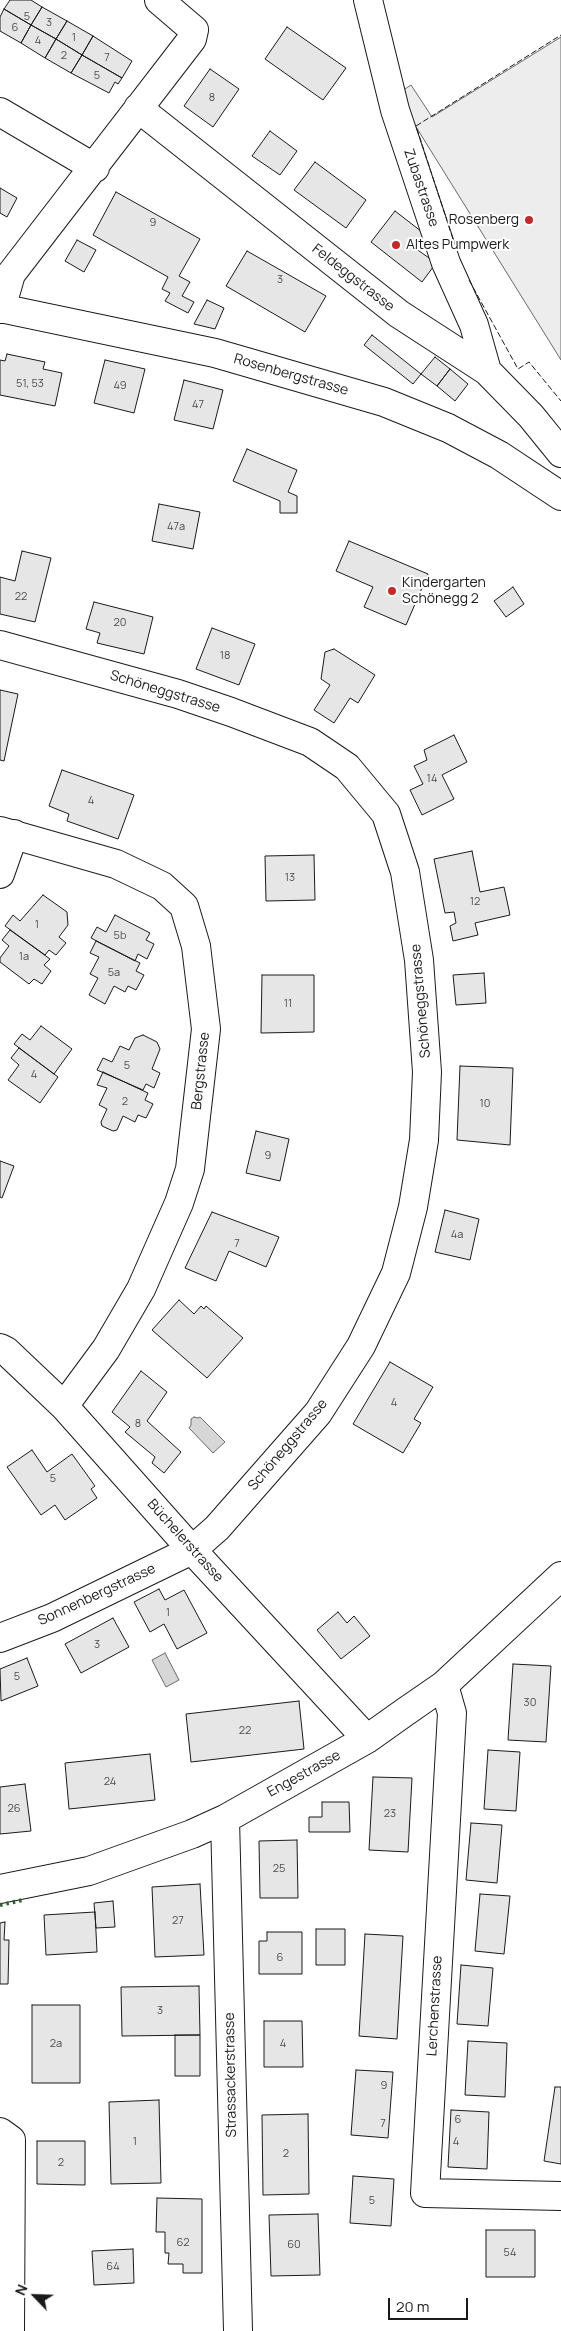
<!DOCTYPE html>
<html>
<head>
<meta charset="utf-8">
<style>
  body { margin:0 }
  #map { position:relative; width:561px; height:2331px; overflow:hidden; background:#fff; font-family:Manrope,sans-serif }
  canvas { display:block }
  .north { position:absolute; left:10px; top:2271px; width:50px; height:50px; -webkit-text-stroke:4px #fff; paint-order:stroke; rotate:294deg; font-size:14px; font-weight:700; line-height:20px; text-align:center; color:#1a1a1a }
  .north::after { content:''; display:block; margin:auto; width:18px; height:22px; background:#1a1a1a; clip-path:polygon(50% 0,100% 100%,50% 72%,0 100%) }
  .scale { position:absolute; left:388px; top:2298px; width:80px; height:22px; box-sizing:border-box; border:2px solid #1a1a1a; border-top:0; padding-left:6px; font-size:15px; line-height:18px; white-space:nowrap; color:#1a1a1a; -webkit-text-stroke:4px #fff; paint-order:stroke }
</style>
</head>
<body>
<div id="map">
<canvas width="561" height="2331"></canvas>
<div class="north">N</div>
<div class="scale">20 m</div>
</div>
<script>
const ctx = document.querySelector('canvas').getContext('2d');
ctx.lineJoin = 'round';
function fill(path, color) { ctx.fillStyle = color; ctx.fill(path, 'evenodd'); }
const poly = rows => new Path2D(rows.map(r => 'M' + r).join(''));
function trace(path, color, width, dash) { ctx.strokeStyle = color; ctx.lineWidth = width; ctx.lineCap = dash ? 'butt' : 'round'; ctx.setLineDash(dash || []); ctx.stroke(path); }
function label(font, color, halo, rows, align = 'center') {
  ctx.font = font + ' Manrope,sans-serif'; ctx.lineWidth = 4; ctx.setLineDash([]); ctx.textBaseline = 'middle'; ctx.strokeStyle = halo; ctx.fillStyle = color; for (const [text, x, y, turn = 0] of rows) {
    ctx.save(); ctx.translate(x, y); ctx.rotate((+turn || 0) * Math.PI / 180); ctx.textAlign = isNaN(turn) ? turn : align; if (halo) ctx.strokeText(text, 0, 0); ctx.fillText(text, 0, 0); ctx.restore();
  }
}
const built = poly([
  [561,37,561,360,408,114,402,91,411,85,432,117,561,37]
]);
fill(built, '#ededed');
trace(built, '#6a6a6a', 1);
const water = poly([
  [194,1417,198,1418,200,1417,225,1442,213,1453,189,1428,191,1425,191,1419,194,1417],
  [165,1653,179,1680,166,1687,152,1660,165,1653]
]);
fill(water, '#d7d7d7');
trace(water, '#6a6a6a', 1);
const building = poly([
  [10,0,31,0,42,7,31,25,4,9,10,0],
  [42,7,67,21,56,39,31,25,42,7],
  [4,9,31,25,21,43,0,31,0,17,4,9],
  [67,21,93,36,82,55,56,39,67,21],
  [31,25,56,39,45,58,21,43,31,25],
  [287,27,346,68,323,100,265,59,287,27],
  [93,36,132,61,122,78,82,55,93,36],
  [56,39,82,55,71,73,45,58,56,39],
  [82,55,122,78,118,84,115,82,109,93,71,73,82,55],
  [210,69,239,89,213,127,184,106,210,69],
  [270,131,297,151,280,175,252,156,270,131],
  [315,162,366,200,346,228,294,190,315,162],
  [0,188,17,198,7,217,0,213,0,188],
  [116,192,200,239,179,276,190,282,182,296,194,302,188,313,165,301,170,293,162,289,168,277,93,235,116,192],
  [395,211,426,235,415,248,436,263,422,282,371,242,395,211],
  [77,240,96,250,84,272,65,261,77,240],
  [247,251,326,296,305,332,226,286,247,251],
  [207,300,224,308,215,329,194,324,207,300],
  [372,335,421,374,413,384,364,345,372,335],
  [7,354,45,362,43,369,62,373,55,406,0,395,0,360,5,361,7,354],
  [435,357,450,369,437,386,421,374,435,357],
  [105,360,145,369,134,413,94,403,105,360],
  [450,369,468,384,455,401,437,386,450,369],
  [184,380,223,390,213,429,174,420,184,380],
  [247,449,297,470,288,492,297,496,297,513,280,513,280,501,233,481,247,449],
  [159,504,200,512,193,549,152,541,159,504],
  [349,541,428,574,406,625,364,607,373,587,336,571,349,541],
  [22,551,51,558,35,622,0,614,0,577,15,581,22,551],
  [513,587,524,604,506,617,494,601,513,587],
  [94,602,153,617,144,654,97,643,100,633,86,629,94,602],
  [212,628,255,644,239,685,196,669,212,628],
  [334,649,375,675,358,703,350,698,334,723,314,710,330,685,321,679,325,652,334,649],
  [0,690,18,694,4,761,0,760,0,690],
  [454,735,467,762,442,775,454,799,422,815,410,790,423,784,414,766,427,760,424,750,454,735],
  [62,770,134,795,118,839,67,821,69,814,49,806,62,770],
  [472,851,480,892,504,887,510,915,475,923,478,935,453,941,450,926,456,923,454,912,445,913,434,859,472,851],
  [314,855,315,900,266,901,265,856,314,855],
  [43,895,67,912,68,925,59,937,66,943,56,955,49,950,45,955,5,926,13,915,20,921,43,895],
  [115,915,150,933,146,940,154,944,147,959,138,954,135,961,91,938,97,927,106,932,115,915],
  [10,930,50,959,44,965,51,971,42,984,34,979,29,984,0,962,0,958,9,946,2,940,10,930],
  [96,941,140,963,136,971,144,975,136,990,128,986,125,992,114,986,105,1004,89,995,98,978,90,974,99,957,90,953,96,941],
  [484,973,486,1003,456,1005,453,975,484,973],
  [262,975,314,975,314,1032,261,1033,262,975],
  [41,1026,72,1049,54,1074,14,1044,22,1034,30,1040,41,1026],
  [143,1035,157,1042,160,1049,152,1069,160,1073,154,1088,146,1084,143,1090,97,1070,103,1058,112,1062,120,1046,129,1050,135,1038,143,1035],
  [19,1048,58,1077,40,1103,8,1080,19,1065,11,1058,19,1048],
  [460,1066,513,1068,510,1145,457,1140,460,1066],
  [103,1072,148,1093,145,1100,153,1104,146,1118,138,1115,135,1122,123,1116,117,1130,113,1131,102,1126,101,1122,107,1109,99,1105,107,1088,97,1085,103,1072],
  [256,1131,289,1139,280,1181,246,1173,256,1131],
  [0,1161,14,1166,2,1198,0,1197,0,1161],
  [445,1210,479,1219,470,1260,435,1252,445,1210],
  [212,1212,279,1237,266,1267,229,1251,216,1281,185,1268,212,1212],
  [179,1300,194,1314,201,1306,204,1309,206,1306,243,1338,207,1378,152,1330,179,1300],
  [390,1362,433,1387,414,1419,421,1423,403,1453,353,1424,390,1362],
  [141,1371,167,1392,147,1421,181,1452,164,1473,152,1463,155,1457,125,1432,130,1427,112,1412,141,1371],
  [32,1450,47,1472,72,1454,95,1486,91,1489,97,1498,65,1520,55,1505,41,1515,7,1467,32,1450],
  [159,1589,165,1600,184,1590,207,1633,177,1649,164,1624,150,1632,134,1602,159,1589],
  [338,1612,347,1623,354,1616,370,1636,341,1659,317,1630,338,1612],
  [113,1618,129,1647,81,1673,65,1644,113,1618],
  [27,1658,38,1686,1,1701,0,1669,27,1658],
  [513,1664,551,1666,546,1742,508,1740,513,1664],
  [299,1701,304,1749,191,1762,186,1714,299,1701],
  [488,1750,520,1752,516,1811,484,1809,488,1750],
  [150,1754,155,1800,69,1809,65,1763,150,1754],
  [373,1777,412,1778,408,1852,369,1850,373,1777],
  [25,1784,31,1831,0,1834,0,1787,25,1784],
  [322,1802,349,1802,350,1832,309,1832,309,1817,322,1817,322,1802],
  [471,1823,502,1825,497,1883,466,1880,471,1823],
  [297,1840,298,1898,260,1898,259,1841,297,1840],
  [200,1884,204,1955,155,1957,152,1887,200,1884],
  [480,1894,510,1896,504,1954,475,1951,480,1894],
  [113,1901,115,1927,96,1928,94,1903,113,1901],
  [95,1912,97,1952,46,1955,44,1915,95,1912],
  [5,1922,4,1940,9,1940,8,1984,0,1984,0,1923,5,1922],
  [316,1929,345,1929,345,1965,316,1965,316,1929],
  [267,1932,302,1932,302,1974,259,1974,259,1941,267,1941,267,1932],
  [365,1934,403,1936,397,2039,359,2036,365,1934],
  [461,1965,493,1968,488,2026,457,2024,461,1965],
  [199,1986,200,2035,122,2036,121,1987,199,1986],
  [32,2005,80,2005,80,2083,32,2083,32,2005],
  [264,2021,302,2021,303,2067,264,2067,264,2021],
  [175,2035,200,2035,200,2076,175,2076,175,2035],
  [468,2041,507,2043,505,2097,465,2095,468,2041],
  [356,2070,393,2072,388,2138,351,2135,356,2070],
  [555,2087,561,2087,561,2164,544,2161,555,2087],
  [159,2100,161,2183,111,2184,109,2102,159,2100],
  [451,2110,489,2112,487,2169,448,2167,451,2110],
  [308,2114,309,2194,263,2195,262,2115,308,2114],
  [37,2141,85,2141,85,2185,37,2184,37,2141],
  [353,2176,394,2179,391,2226,350,2223,353,2176],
  [157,2198,202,2199,202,2273,183,2273,183,2264,168,2264,169,2253,165,2253,165,2232,156,2232,157,2198],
  [318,2214,320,2275,271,2276,269,2215,318,2214],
  [486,2230,535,2230,535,2277,486,2277,486,2230],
  [133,2249,134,2283,94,2285,92,2251,133,2249]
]);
fill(building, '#e6e6e6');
trace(building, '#1a1a1a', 1);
const minor = poly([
  [368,0,395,110,446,263,474,325,487,371],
  [138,108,399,314,487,371,531,416,561,453],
  [0,112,95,168],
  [0,308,215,353,384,402,448,428,499,455,561,496],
  [1,309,11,274,192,39,194,30,159,0],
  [0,645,178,694,231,712,310,742,347,767,386,814,405,872,419,960,427,1072,424,1140,413,1207,396,1273,361,1346,318,1413,217,1528,192,1550,52,1618,0,1638],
  [0,831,116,864,162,886,184,906,196,946,206,1029,190,1169,179,1203,141,1289,106,1349,64,1406],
  [0,874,14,834],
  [0,1348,6,1351,64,1406,192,1550,367,1739],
  [444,1685,452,1713,425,2193,561,2196],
  [225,1819,238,2331],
  [0,1889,89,1871,192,1834,225,1819,367,1739,405,1712,444,1685,561,1576],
  [0,2132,11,2140,10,2331]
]);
trace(minor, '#1a1a1a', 30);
trace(minor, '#fff', 28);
trace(poly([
  [0,1905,23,1900]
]), '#2b5a34', 4, [2.5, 4]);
trace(poly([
  [453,239,416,126,561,35],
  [469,280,518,369,529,362,561,401]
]), '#1a1a1a', 1, [6, 2.5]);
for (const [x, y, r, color] of [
  [529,220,5,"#c62828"],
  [396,245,5,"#c62828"],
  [392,591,5,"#c62828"]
]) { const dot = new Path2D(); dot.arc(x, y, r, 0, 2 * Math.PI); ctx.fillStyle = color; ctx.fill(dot); trace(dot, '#fff', 2); }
label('11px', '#4d4d4d', null, [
  ["5",27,17],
  ["3",49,23],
  ["6",15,28],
  ["1",74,38],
  ["4",38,41],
  ["2",64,56],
  ["7",107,58],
  ["5",97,76],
  ["8",212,98],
  ["9",153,223],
  ["3",280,280],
  ["51, 53",30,384],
  ["49",120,386],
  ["47",198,405],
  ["47a",176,527],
  ["22",21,597],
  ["20",120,623],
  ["18",225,656],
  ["14",432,779],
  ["4",91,801],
  ["13",290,878],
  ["12",475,902],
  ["1",37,925],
  ["5b",120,936],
  ["1a",24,957],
  ["5a",114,973],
  ["11",288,1004],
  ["5",127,1066],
  ["4",34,1075],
  ["2",125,1102],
  ["10",485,1104],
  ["9",268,1156],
  ["4a",457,1235],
  ["7",237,1244],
  ["4",394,1403],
  ["8",138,1424],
  ["5",53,1479],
  ["1",168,1613],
  ["3",97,1645],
  ["5",17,1677],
  ["30",530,1703],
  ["22",245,1731],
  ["24",110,1782],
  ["26",14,1809],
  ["23",390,1814],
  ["25",279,1869],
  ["27",178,1921],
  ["6",280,1958],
  ["3",160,2011],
  ["2a",56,2044],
  ["4",283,2044],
  ["9",384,2086],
  ["6",458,2120],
  ["7",383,2124],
  ["1",135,2142],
  ["4",456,2142],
  ["2",286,2154],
  ["2",61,2163],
  ["5",372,2201],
  ["62",183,2243],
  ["60",294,2245],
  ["54",510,2253],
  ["64",113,2267]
]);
label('14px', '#1a1a1a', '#fff', [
  ["Zubastrasse",421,188,71],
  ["Feldeggstrasse",353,278,38],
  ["Rosenbergstrasse",291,375,16],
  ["Schöneggstrasse",165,692,17],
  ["Schöneggstrasse",421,1001,-95],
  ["Bergstrasse",201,1071,-84],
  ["Schöneggstrasse",288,1445,-50],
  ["Büchelerstrasse",185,1541,48],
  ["Sonnenbergstrasse",97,1595,-25],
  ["Engestrasse",304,1774,-29],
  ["Lerchenstrasse",435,2006,-87],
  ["Strassackerstrasse",231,2075,-91]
]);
label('14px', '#1a1a1a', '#fff', [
  ["Rosenberg",519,220,"right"],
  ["Altes Pumpwerk",406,245],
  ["Kindergarten",402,583],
  ["Schönegg 2",402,599]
], 'left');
</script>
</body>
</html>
